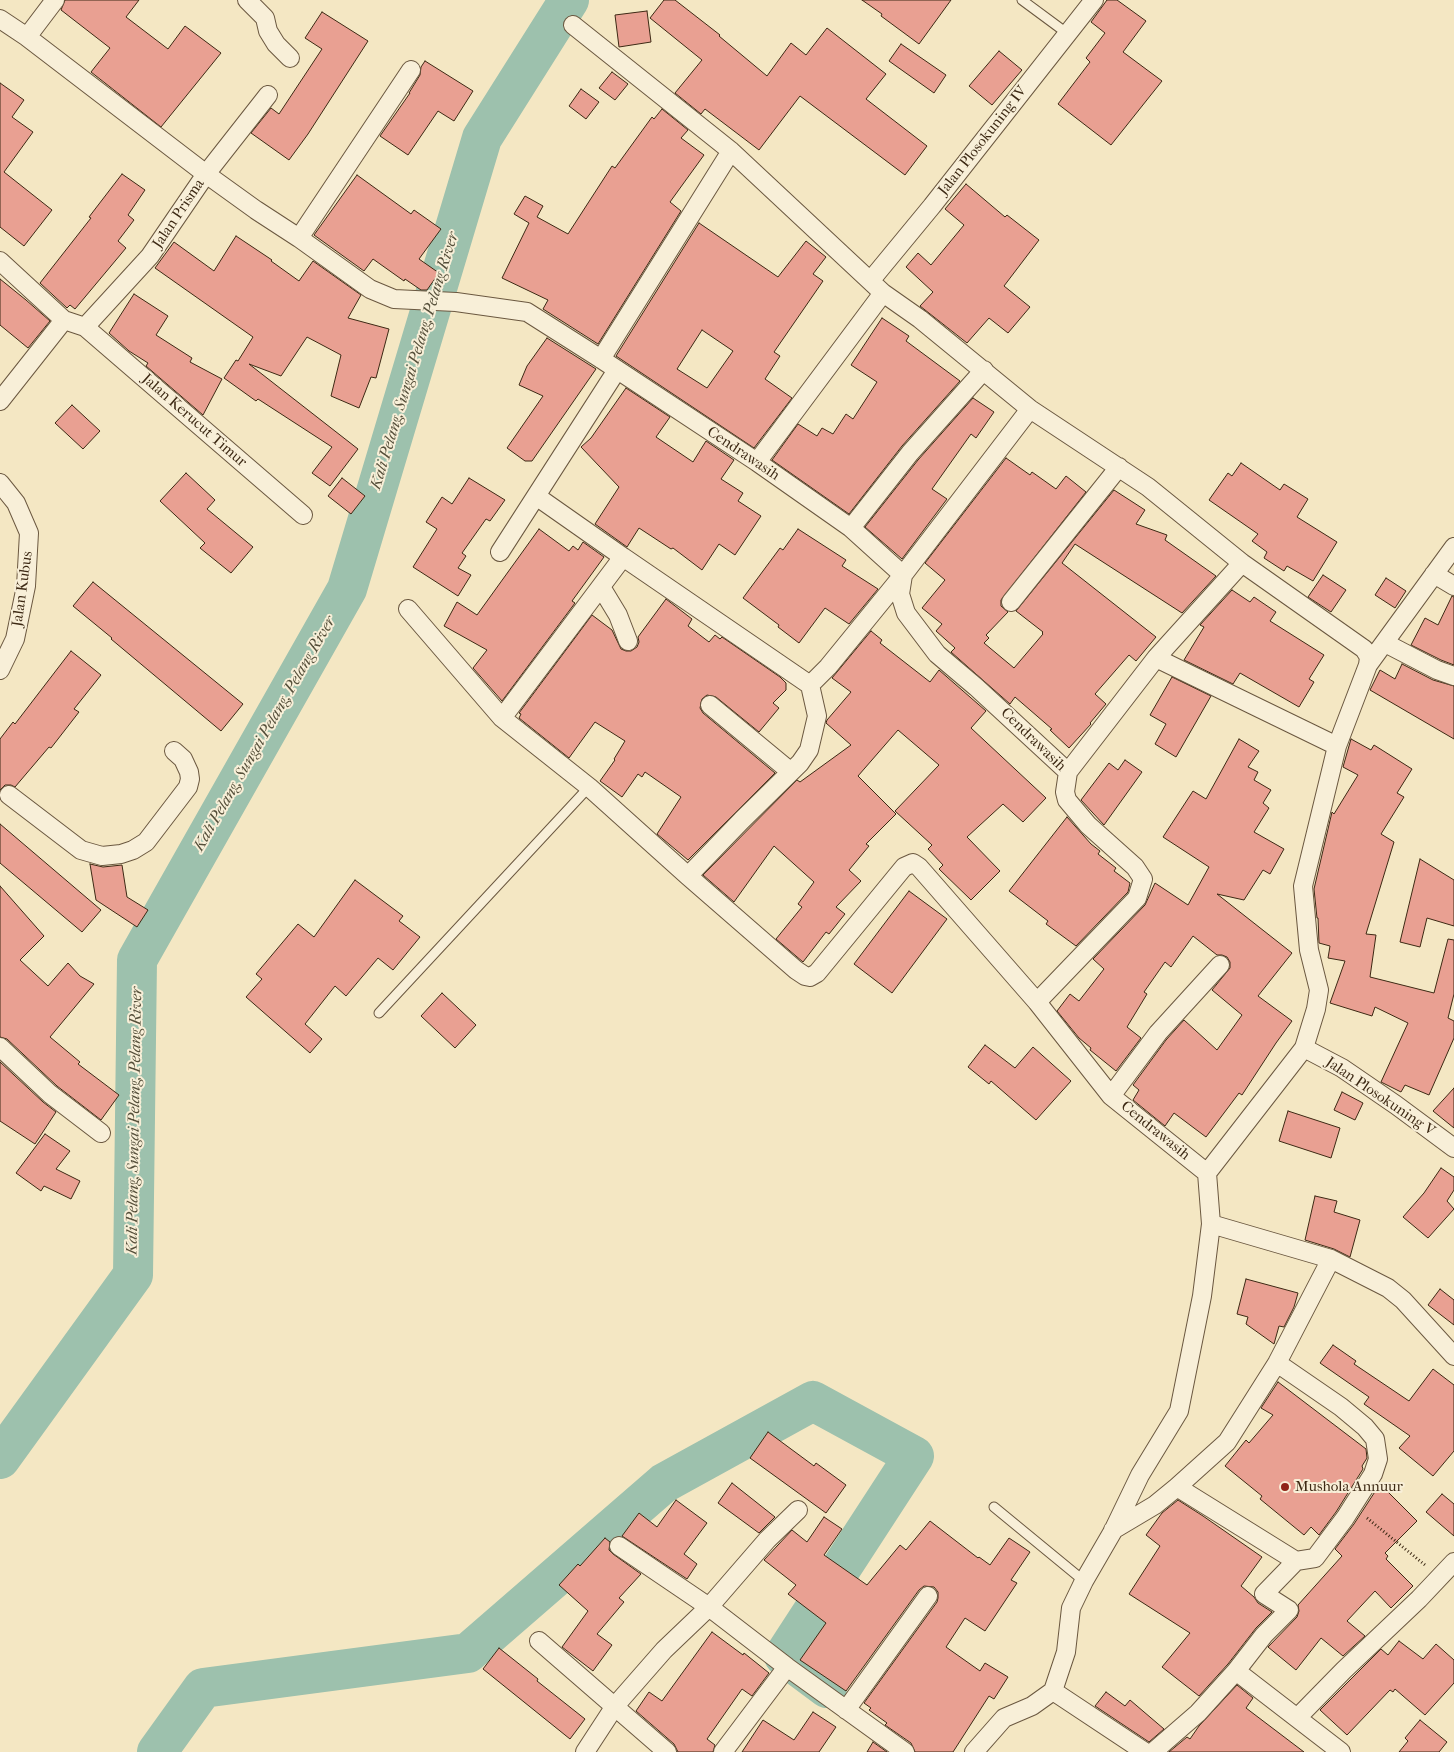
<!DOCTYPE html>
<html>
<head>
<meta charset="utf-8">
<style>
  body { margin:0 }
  canvas { display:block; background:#f4e7c3 }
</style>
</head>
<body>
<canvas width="1454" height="1752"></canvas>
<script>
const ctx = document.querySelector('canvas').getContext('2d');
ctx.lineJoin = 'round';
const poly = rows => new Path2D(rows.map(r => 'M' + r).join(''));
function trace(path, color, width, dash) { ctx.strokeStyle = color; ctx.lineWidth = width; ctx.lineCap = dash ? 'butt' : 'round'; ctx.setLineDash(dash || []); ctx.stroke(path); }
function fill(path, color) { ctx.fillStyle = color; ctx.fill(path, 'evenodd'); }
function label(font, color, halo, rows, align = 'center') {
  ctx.font = font + ' "IM FELL French Canon",serif'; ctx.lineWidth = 4; ctx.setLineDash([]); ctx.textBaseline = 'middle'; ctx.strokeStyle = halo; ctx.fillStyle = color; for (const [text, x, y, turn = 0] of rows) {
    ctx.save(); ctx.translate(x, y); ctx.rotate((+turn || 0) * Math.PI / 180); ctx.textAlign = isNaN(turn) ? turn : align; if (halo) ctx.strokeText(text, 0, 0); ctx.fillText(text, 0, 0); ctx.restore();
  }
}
trace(poly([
  [0,1459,133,1275,137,960,347,589,482,138,569,0],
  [157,1752,203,1688,468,1653,664,1483,813,1401,914,1456,784,1656,827,1688]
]), '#9dc1ad', 40);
const building = poly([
  [65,0,139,0,126,17,168,49,185,26,221,53,161,127,91,72,110,48,61,10,65,0],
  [664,0,675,0,720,35,719,36,767,76,791,43,806,55,827,28,886,74,866,99,927,146,905,175,800,96,759,150,705,109,701,114,675,93,702,60,650,18,664,0],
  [862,0,951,0,919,44,881,16,882,14,862,0],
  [1107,0,1117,0,1146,21,1123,52,1162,81,1111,145,1058,104,1090,62,1086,58,1105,33,1091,22,1107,0],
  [647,11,651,42,619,47,615,15,647,11],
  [322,12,368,41,308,134,289,160,251,133,271,108,279,114,322,49,305,38,322,12],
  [901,44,946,75,934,93,889,61,901,44],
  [999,51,1022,70,992,105,969,86,999,51],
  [425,61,473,91,454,121,438,111,408,155,380,136,410,93,409,93,420,75,421,67,425,61],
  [612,72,628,84,615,100,599,88,612,72],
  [0,83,24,100,12,117,33,132,4,172,52,210,24,246,0,227,0,83],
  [581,89,599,102,586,119,569,106,581,89],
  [662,109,688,130,681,138,704,155,670,202,681,211,598,344,543,309,548,300,502,278,529,223,514,214,525,196,543,206,537,217,568,234,612,166,615,168,652,117,654,119,662,109],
  [122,174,145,190,128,215,134,220,118,241,126,248,75,309,70,305,67,308,40,283,91,218,89,217,122,174],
  [357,175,411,214,414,210,441,229,419,259,439,273,427,290,421,290,405,279,404,281,373,259,364,271,314,235,357,175],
  [966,184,1005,217,1007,215,1039,240,1004,286,1030,307,1008,333,989,318,967,343,920,306,933,292,906,267,918,253,931,265,964,225,945,209,966,184],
  [699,223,778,277,806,241,826,257,813,274,823,281,774,352,780,356,765,379,792,398,754,448,616,356,699,223],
  [702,330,733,351,707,388,677,369,702,330],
  [236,236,272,260,271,261,299,281,313,261,361,295,348,318,389,329,376,378,371,377,359,408,331,396,341,355,307,337,281,376,249,364,358,449,330,486,312,473,332,447,258,399,256,401,224,378,236,360,238,361,253,337,155,268,174,242,214,271,236,236],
  [0,279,26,300,50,321,28,348,0,325,0,279],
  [134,294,168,316,156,335,192,358,190,362,222,379,203,415,146,366,148,363,129,351,109,333,134,294],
  [882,318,909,336,906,341,960,381,902,446,849,514,772,460,798,424,817,436,822,428,833,434,846,414,853,419,877,382,851,365,882,318],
  [547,338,596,369,532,461,525,461,507,448,543,396,519,385,527,366,547,338],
  [626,388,670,417,656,437,693,462,706,441,734,460,721,479,743,493,738,501,761,516,735,555,719,544,702,570,673,548,671,549,639,528,627,547,595,524,619,487,581,447,591,438,626,388],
  [973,398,994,412,976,438,971,434,932,489,947,499,902,559,865,527,918,460,973,398],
  [72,405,100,431,83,449,55,423,72,405],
  [1006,458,1030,475,1032,472,1056,489,1066,476,1086,492,1001,600,1001,606,1008,612,986,635,989,638,984,643,1014,668,1043,634,1042,633,1043,632,1016,611,1114,490,1145,510,1136,524,1167,535,1165,540,1216,576,1182,613,1075,544,1062,563,1156,637,1136,661,1129,655,1095,694,1106,704,1090,723,1091,724,1069,748,1050,730,1052,729,1015,697,1010,704,951,652,955,648,936,631,942,624,922,608,945,580,925,563,1006,458],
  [1241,463,1280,490,1284,484,1308,499,1297,517,1337,542,1313,581,1287,566,1284,571,1264,558,1267,552,1252,541,1258,534,1209,500,1228,473,1232,476,1241,463],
  [186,473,215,500,207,509,253,547,231,573,200,548,205,543,160,501,186,473],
  [342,478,365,496,351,514,328,496,342,478],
  [469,478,505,500,490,521,486,519,462,553,466,556,458,568,471,575,458,596,413,567,437,529,426,522,442,497,452,504,469,478],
  [539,529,569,551,573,546,578,550,583,542,604,557,572,601,575,603,502,701,473,668,487,650,444,626,457,602,477,615,539,529],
  [798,529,846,560,842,566,878,589,849,624,825,608,799,643,778,627,779,625,743,598,780,548,783,550,798,529],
  [1323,575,1346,590,1331,612,1308,597,1323,575],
  [1386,578,1406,591,1395,608,1375,595,1386,578],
  [93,582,243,704,221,731,111,639,112,638,73,606,93,582],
  [1232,590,1250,602,1254,597,1276,612,1270,621,1324,655,1309,679,1314,682,1299,707,1240,673,1233,684,1184,660,1204,627,1200,625,1232,590],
  [1452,596,1454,597,1454,665,1441,660,1411,645,1425,618,1438,625,1452,596],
  [666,599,692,619,688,626,709,642,715,635,720,639,722,637,780,677,786,683,786,690,773,703,779,708,759,732,716,697,707,695,702,699,700,708,703,713,775,773,688,860,657,834,681,797,645,772,642,777,638,774,622,797,600,781,615,760,614,759,625,741,595,722,569,758,519,718,521,714,519,713,592,615,612,630,621,649,626,651,631,651,637,647,639,642,638,637,666,599],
  [871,631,882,640,880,643,930,682,939,670,986,711,971,728,1046,798,1023,822,1003,804,967,837,1000,871,971,900,939,869,943,865,928,849,932,845,895,811,939,765,898,730,858,776,896,814,866,844,869,846,849,870,861,881,836,907,845,914,829,934,826,932,803,962,776,939,802,907,798,904,814,882,774,846,734,902,703,875,797,780,800,782,851,745,826,723,827,720,851,692,832,678,871,631],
  [71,651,101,675,74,709,79,712,51,748,49,747,15,787,11,785,5,785,0,790,0,739,13,722,15,724,71,651],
  [1402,664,1433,680,1454,686,1454,739,1370,690,1380,670,1395,679,1402,664],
  [1172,677,1211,696,1176,757,1155,744,1166,724,1150,715,1172,677],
  [1239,739,1259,751,1248,767,1258,772,1254,780,1271,790,1263,803,1269,808,1254,832,1284,849,1270,874,1263,870,1244,900,1217,894,1292,953,1258,996,1292,1021,1276,1043,1242,1095,1239,1093,1206,1137,1174,1113,1165,1126,1133,1100,1139,1090,1133,1085,1166,1040,1184,1020,1217,1050,1242,1015,1212,990,1230,968,1230,962,1227,957,1222,955,1217,955,1193,936,1171,967,1165,962,1144,992,1147,994,1127,1027,1141,1038,1116,1071,1090,1050,1091,1048,1079,1038,1057,1011,1070,994,1079,1001,1104,969,1093,959,1145,905,1155,883,1188,905,1209,867,1163,837,1193,791,1206,799,1239,739],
  [1351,739,1371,750,1374,745,1412,769,1397,793,1404,797,1381,834,1394,842,1366,934,1376,935,1370,977,1434,993,1448,939,1454,940,1454,994,1448,1018,1454,1021,1454,1038,1429,1095,1405,1085,1401,1092,1381,1082,1408,1023,1375,1007,1372,1016,1330,1003,1345,961,1328,958,1330,946,1319,943,1318,918,1317,918,1314,889,1332,812,1334,814,1358,775,1343,767,1351,739],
  [1125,760,1142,772,1104,825,1081,800,1109,763,1118,770,1125,760],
  [1067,817,1091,844,1100,851,1098,854,1116,868,1114,871,1130,883,1128,892,1076,946,1046,924,1048,921,1009,891,1067,817],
  [0,824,101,910,82,932,0,863,0,824],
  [1420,859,1454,880,1454,926,1427,918,1420,947,1400,942,1420,859],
  [90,864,103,867,122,865,127,897,148,910,137,927,96,900,90,864],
  [355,880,403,916,399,921,420,937,393,970,378,958,346,996,335,986,305,1024,322,1039,310,1053,246,997,262,979,256,974,298,924,314,937,355,880],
  [0,886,44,936,20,960,48,986,68,963,80,976,94,984,50,1037,80,1062,78,1064,119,1095,101,1120,57,1086,7,1039,0,1037,0,886],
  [909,891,947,919,892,993,854,964,909,891],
  [442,993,476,1025,455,1048,421,1016,442,993],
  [985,1045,1015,1068,1033,1047,1071,1081,1036,1120,991,1081,989,1084,968,1067,985,1045],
  [0,1062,43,1102,56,1112,35,1144,0,1121,0,1062],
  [1454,1088,1454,1128,1433,1111,1454,1088],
  [1342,1092,1363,1103,1355,1120,1334,1110,1342,1092],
  [1288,1111,1340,1128,1331,1158,1279,1141,1288,1111],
  [45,1134,70,1151,56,1169,80,1181,71,1199,44,1186,41,1191,16,1173,45,1134],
  [1441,1168,1454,1177,1454,1190,1447,1201,1454,1209,1428,1238,1403,1217,1424,1193,1441,1168],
  [1315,1196,1337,1201,1334,1212,1360,1220,1350,1257,1334,1249,1305,1240,1315,1196],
  [1246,1279,1298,1293,1294,1307,1284,1327,1279,1326,1274,1344,1246,1324,1248,1317,1237,1314,1246,1279],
  [1440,1289,1454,1300,1454,1325,1428,1305,1440,1289],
  [1333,1345,1356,1361,1354,1364,1409,1401,1433,1369,1454,1385,1454,1451,1433,1476,1399,1448,1410,1436,1364,1404,1369,1397,1320,1363,1333,1345],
  [1278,1382,1366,1449,1367,1458,1362,1466,1363,1469,1336,1512,1319,1535,1311,1527,1304,1535,1260,1499,1262,1496,1225,1466,1246,1440,1249,1443,1273,1415,1261,1408,1278,1382],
  [768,1432,814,1466,816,1463,846,1485,826,1513,750,1458,768,1432],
  [732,1483,775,1517,759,1533,718,1503,732,1483],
  [1380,1484,1417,1521,1385,1553,1388,1556,1386,1559,1413,1586,1391,1608,1375,1591,1347,1621,1365,1636,1343,1656,1321,1638,1296,1670,1268,1647,1297,1617,1299,1611,1298,1605,1342,1556,1335,1549,1354,1524,1380,1484],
  [1442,1494,1454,1504,1454,1536,1426,1512,1442,1494],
  [676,1500,707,1523,684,1554,697,1564,687,1579,622,1536,639,1513,657,1527,676,1500],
  [1178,1500,1203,1516,1262,1557,1241,1586,1254,1597,1258,1603,1272,1612,1256,1628,1228,1664,1199,1696,1162,1667,1190,1633,1129,1594,1160,1546,1146,1535,1162,1513,1178,1500],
  [824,1517,842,1529,824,1555,867,1585,900,1545,906,1550,930,1521,978,1558,979,1557,990,1565,1009,1538,1030,1552,1011,1580,1017,1583,985,1631,965,1618,946,1647,980,1671,985,1663,1008,1677,994,1699,989,1696,953,1752,915,1752,911,1743,885,1725,887,1723,869,1710,871,1708,864,1703,937,1602,938,1598,938,1592,934,1587,924,1586,919,1590,846,1691,800,1660,826,1623,788,1594,796,1585,764,1560,792,1530,807,1542,824,1517],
  [605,1538,610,1542,609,1550,613,1554,641,1574,619,1598,624,1602,597,1634,612,1645,593,1671,562,1647,588,1611,559,1585,578,1564,580,1566,605,1538],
  [712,1632,743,1655,744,1653,769,1673,752,1696,742,1689,707,1739,715,1745,713,1752,678,1752,674,1744,636,1711,649,1692,662,1701,712,1632],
  [1399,1641,1423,1659,1436,1644,1454,1660,1454,1683,1425,1715,1395,1689,1393,1692,1390,1690,1347,1735,1320,1710,1381,1649,1388,1655,1399,1641],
  [499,1648,538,1679,537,1681,585,1719,570,1739,483,1669,499,1648],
  [1237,1685,1253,1698,1246,1708,1304,1752,1169,1752,1187,1737,1190,1739,1199,1726,1237,1685],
  [1106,1692,1125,1706,1130,1700,1164,1729,1149,1742,1095,1706,1106,1692],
  [813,1712,836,1727,819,1752,742,1752,763,1720,794,1740,813,1712],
  [1420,1720,1447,1742,1439,1752,1399,1752,1408,1741,1405,1738,1420,1720],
  [873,1742,887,1752,867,1752,873,1742]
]);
fill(building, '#e9a092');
trace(building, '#3d2914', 1);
const service = poly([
  [1022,0,1068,34],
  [379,1013,589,787],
  [994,1507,1084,1581]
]);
const minor = poly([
  [247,0,265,18,268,31,276,44,290,58],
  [0,19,27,37,206,174,256,210,299,238,370,289,394,299,456,302,527,312,601,359,757,462,851,528,903,575,900,594,906,613,937,654,976,687,1068,772,1065,792,1067,800,1088,825,1135,867,1143,879,1137,898,1037,1002,1111,1096,1207,1173],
  [573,25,731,151],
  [27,37,55,0],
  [299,238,411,70],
  [0,261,64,320,85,327,303,515],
  [871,280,932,206,1094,0],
  [85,327,150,256,206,174,268,95],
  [601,359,731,151,883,293,920,319,1030,409,1148,487,1242,563,1364,649,1369,657,1368,665,1337,746,1303,886,1309,950,1319,990,1316,1009,1304,1048,1207,1173,1211,1224,1202,1296,1179,1411,1140,1475,1113,1531,1084,1581,1071,1608,1066,1652,1053,1691,1032,1706,1004,1718,974,1752],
  [617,370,536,496,623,557],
  [0,401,64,320],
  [757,462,883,293],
  [0,483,16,503,29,533,26,586,15,639,0,670],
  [851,528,910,453,984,370],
  [500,552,536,496],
  [1434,574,1454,586],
  [601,587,618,615,628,641],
  [1011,602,1119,467],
  [408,609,502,718,589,787,688,876,796,970,805,976,810,977,817,973,904,867,913,863,919,867,1037,1002],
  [1385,643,1437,670,1454,676],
  [1156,658,1337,746],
  [1368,665,1454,547],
  [710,705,791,772],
  [502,718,623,557,810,685,828,667,903,575,1030,409],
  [1068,772,1156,658,1242,563],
  [9,795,81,850,102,856,121,854,133,850,146,842,188,787,190,779,189,772,183,759,174,751],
  [688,876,742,820,800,763,809,750,817,716,810,685],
  [0,1047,50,1094,101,1133],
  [1304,1048,1342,1068,1396,1105,1454,1148],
  [1111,1096,1158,1033,1220,965],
  [1211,1224,1331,1259,1388,1288,1403,1300,1454,1356],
  [1177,1487,1227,1442,1277,1363,1331,1259],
  [1113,1530,1155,1505,1177,1487,1296,1561],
  [619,1546,709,1607,787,1667,905,1752],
  [539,1641,667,1752],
  [1236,1671,1341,1752],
  [1053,1691,1145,1752],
  [846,1710,928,1596],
  [1297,1718,1344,1670,1419,1599,1454,1562],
  [585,1752,615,1706,664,1650,709,1607,767,1540,798,1510],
  [723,1752,787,1667],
  [1153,1752,1198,1713,1236,1671,1264,1635,1289,1610,1264,1594,1296,1561,1315,1558,1345,1518,1373,1474,1378,1459,1375,1439,1365,1427,1341,1407,1277,1363]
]);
trace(service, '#6b5840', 11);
trace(minor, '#6b5840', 20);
trace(poly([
  [1367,1518,1425,1565]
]), '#3d2914', 3, [1, 2.5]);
trace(service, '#f8efd8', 9);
trace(minor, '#f8efd8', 18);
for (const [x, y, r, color] of [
  [1285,1487,5,"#8f2418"]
]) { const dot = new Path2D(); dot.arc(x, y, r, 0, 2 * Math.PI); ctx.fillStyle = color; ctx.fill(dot); trace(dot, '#f8efd8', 2); }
label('15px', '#3d2914', '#f8efd8', [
  ["Jalan Plosokuning IV",983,141,-52],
  ["Jalan Prisma",179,214,-56],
  ["Jalan Kerucut Timur",194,421,41],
  ["Cendrawasih",743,454,34],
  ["Jalan Kubus",23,589,-82],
  ["Cendrawasih",1033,740,44],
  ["Jalan Plosokuning V",1380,1097,34],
  ["Cendrawasih",1155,1131,39]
]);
label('15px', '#3d2914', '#f8efd8', [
  ["Mushola Annuur",1295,1487]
], 'left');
label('italic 16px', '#554f3a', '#f8efd8', [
  ["Kali Pelang, Sungai Pelang, Pelang River",415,361,-73],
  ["Kali Pelang, Sungai Pelang, Pelang River",265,734,-60],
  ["Kali Pelang, Sungai Pelang, Pelang River",135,1121,-89]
]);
</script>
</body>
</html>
